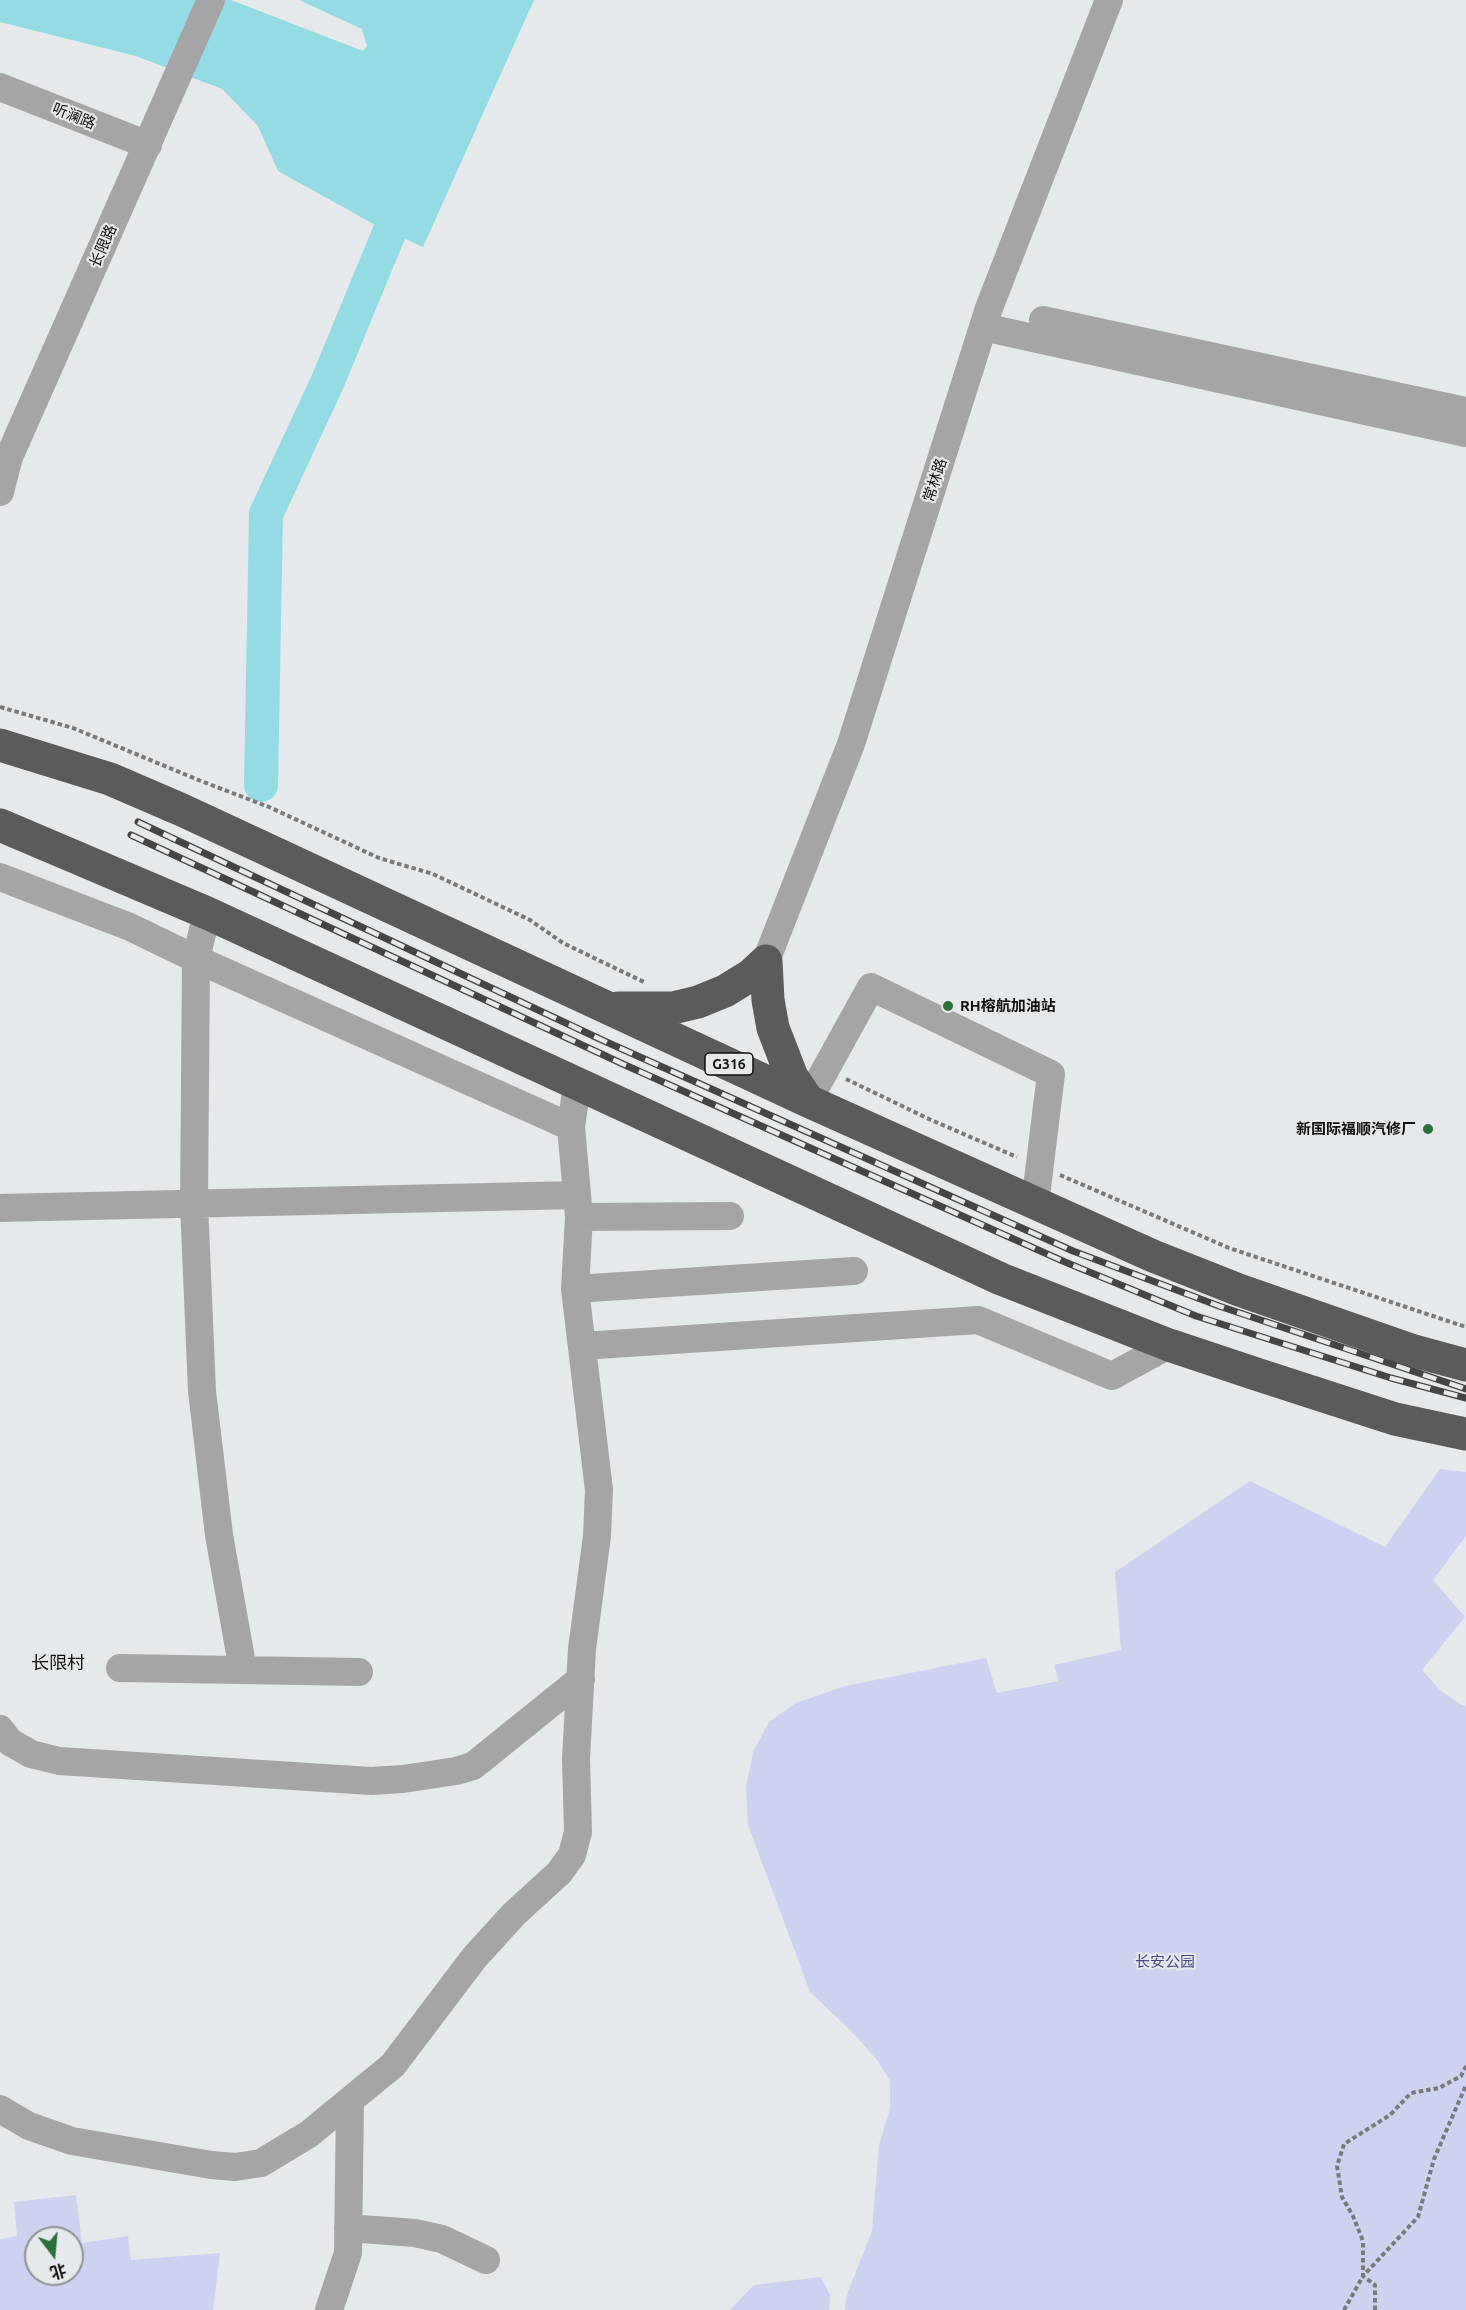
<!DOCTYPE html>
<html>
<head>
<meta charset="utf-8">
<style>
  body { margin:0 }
  #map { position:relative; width:1466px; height:2310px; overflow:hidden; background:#e5e9eb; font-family:Ubuntu,"Noto Sans SC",sans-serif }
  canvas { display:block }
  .north { position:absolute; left:24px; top:2226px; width:60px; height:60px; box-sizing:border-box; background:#e5e9eb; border:2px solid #8f9293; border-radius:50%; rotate:164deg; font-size:16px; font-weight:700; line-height:24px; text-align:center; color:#0e0f10 }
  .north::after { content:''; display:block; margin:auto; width:21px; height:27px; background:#2c6f3a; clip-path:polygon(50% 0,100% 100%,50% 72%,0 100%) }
</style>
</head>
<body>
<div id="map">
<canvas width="1466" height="2310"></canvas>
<div class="north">北</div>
</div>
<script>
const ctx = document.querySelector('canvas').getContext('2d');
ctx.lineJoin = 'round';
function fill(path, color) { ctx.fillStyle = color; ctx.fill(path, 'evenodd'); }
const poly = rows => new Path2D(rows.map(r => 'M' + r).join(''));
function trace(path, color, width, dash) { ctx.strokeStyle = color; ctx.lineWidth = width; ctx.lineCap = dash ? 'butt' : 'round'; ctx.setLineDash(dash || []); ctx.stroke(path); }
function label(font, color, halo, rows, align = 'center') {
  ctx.font = font + ' Ubuntu,"Noto Sans SC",sans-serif'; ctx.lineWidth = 4.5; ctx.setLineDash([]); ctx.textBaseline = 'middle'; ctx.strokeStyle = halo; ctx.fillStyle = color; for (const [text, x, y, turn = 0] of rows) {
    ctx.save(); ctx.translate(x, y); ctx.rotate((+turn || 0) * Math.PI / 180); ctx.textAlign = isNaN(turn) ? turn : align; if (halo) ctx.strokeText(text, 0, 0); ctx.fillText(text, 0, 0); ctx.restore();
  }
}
fill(poly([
  [1440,1469,1466,1472,1466,1536,1433,1580,1465,1617,1422,1670,1440,1690,1460,1704,1466,1706,1466,2310,845,2310,846,2297,872,2231,879,2145,890,2109,890,2081,878,2061,854,2034,810,1992,748,1825,746,1788,753,1752,769,1722,796,1703,845,1686,986,1658,997,1693,1059,1681,1054,1665,1121,1650,1115,1572,1250,1481,1385,1547],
  [76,2195,82,2243,128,2236,131,2260,220,2253,213,2310,0,2310,0,2239,17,2236,14,2202],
  [36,2238,72,2238,72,2274,36,2274],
  [821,2277,830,2295,829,2310,730,2310,754,2285]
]), '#ced1f0');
fill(poly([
  [0,0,231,0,363,51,367,46,362,29,299,0,534,0,423,247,379,227,278,171,258,126,222,89,136,56,0,22]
]), '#95dbe4');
trace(poly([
  [261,785,266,514,327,383,408,187]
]), '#95dbe4', 34);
trace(poly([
  [0,707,73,728,201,781,269,807,379,858,433,874,530,920,563,943,644,982],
  [846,1079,931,1120,1017,1157],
  [1060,1175,1229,1248,1466,1327],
  [1344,2310,1363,2276,1363,2241,1353,2216,1342,2197,1337,2166,1344,2144,1390,2115,1411,2093,1439,2088,1461,2076,1466,2066],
  [1375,2310,1375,2285,1363,2276,1418,2217,1434,2159,1466,2085]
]), '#77797b', 4, [4.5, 3]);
trace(poly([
  [0,87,148,145],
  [1043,320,1466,411],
  [983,327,1466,433],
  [0,492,9,457,211,0],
  [0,877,130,927,196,959,571,1127],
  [207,913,196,959,194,1204,202,1391,219,1535,243,1670],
  [766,961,851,744,989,308,1109,0],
  [808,1101,871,987,1051,1074,1035,1204],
  [0,1208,576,1195],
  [579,1217,730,1216],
  [575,1289,854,1271],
  [582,1346,978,1320,1112,1376,1169,1345],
  [120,1668,359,1672],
  [0,1729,10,1742,31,1754,59,1761,371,1781,403,1779,456,1771,473,1766,581,1679],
  [0,2109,29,2126,72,2141,211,2165,235,2167,261,2163,309,2134,393,2065,474,1958,514,1914,559,1873,572,1855,578,1832,576,1759,582,1649,597,1536,599,1490,575,1289,579,1217,571,1127,577,1085],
  [348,2228,415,2233,442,2239,486,2260],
  [329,2310,348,2253,350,2101]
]), '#a5a5a7', 28);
trace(poly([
  [0,745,110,779,182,810,808,1101,1153,1256,1239,1290,1414,1351,1466,1365],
  [0,825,207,913,1001,1279,1169,1345,1256,1374,1395,1419,1466,1434],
  [766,961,768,1000,773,1028,792,1077,808,1101],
  [618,1008,673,1008,698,1002,725,991,751,975,766,961]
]), '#595b5d', 33);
const rail = poly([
  [138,822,602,1040,1073,1251,1219,1306,1466,1389],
  [131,835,625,1065,1065,1262,1196,1316,1391,1378,1466,1398]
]);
trace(rail, '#434546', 7);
trace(rail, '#e5e9eb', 4.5, [14]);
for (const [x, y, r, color] of [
  [948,1006,6,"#2c6f3a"],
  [1428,1129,6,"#2c6f3a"]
]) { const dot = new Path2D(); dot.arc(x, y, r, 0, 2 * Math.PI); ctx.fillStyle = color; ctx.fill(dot); trace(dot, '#e5e9eb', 2); }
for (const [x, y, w] of [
  [729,1064,48]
]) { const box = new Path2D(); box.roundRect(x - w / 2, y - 11, w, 22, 4.5); ctx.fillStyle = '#e5e9eb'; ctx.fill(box); trace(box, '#0e0f10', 1.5); }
label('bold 14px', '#0e0f10', null, [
  ["G316",729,1064]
]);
label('15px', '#0e0f10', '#e5e9eb', [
  ["听澜路",74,116,22],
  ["长限路",103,246,-66],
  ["常林路",935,480,-72]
]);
label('bold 15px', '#0e0f10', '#e5e9eb', [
  ["RH榕航加油站",960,1006],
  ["新国际福顺汽修厂",1416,1129,"right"]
], 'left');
label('15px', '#494988', '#e5e9eb', [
  ["长安公园",1165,1962]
]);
label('18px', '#0e0f10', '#e5e9eb', [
  ["长限村",58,1663]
]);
</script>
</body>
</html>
